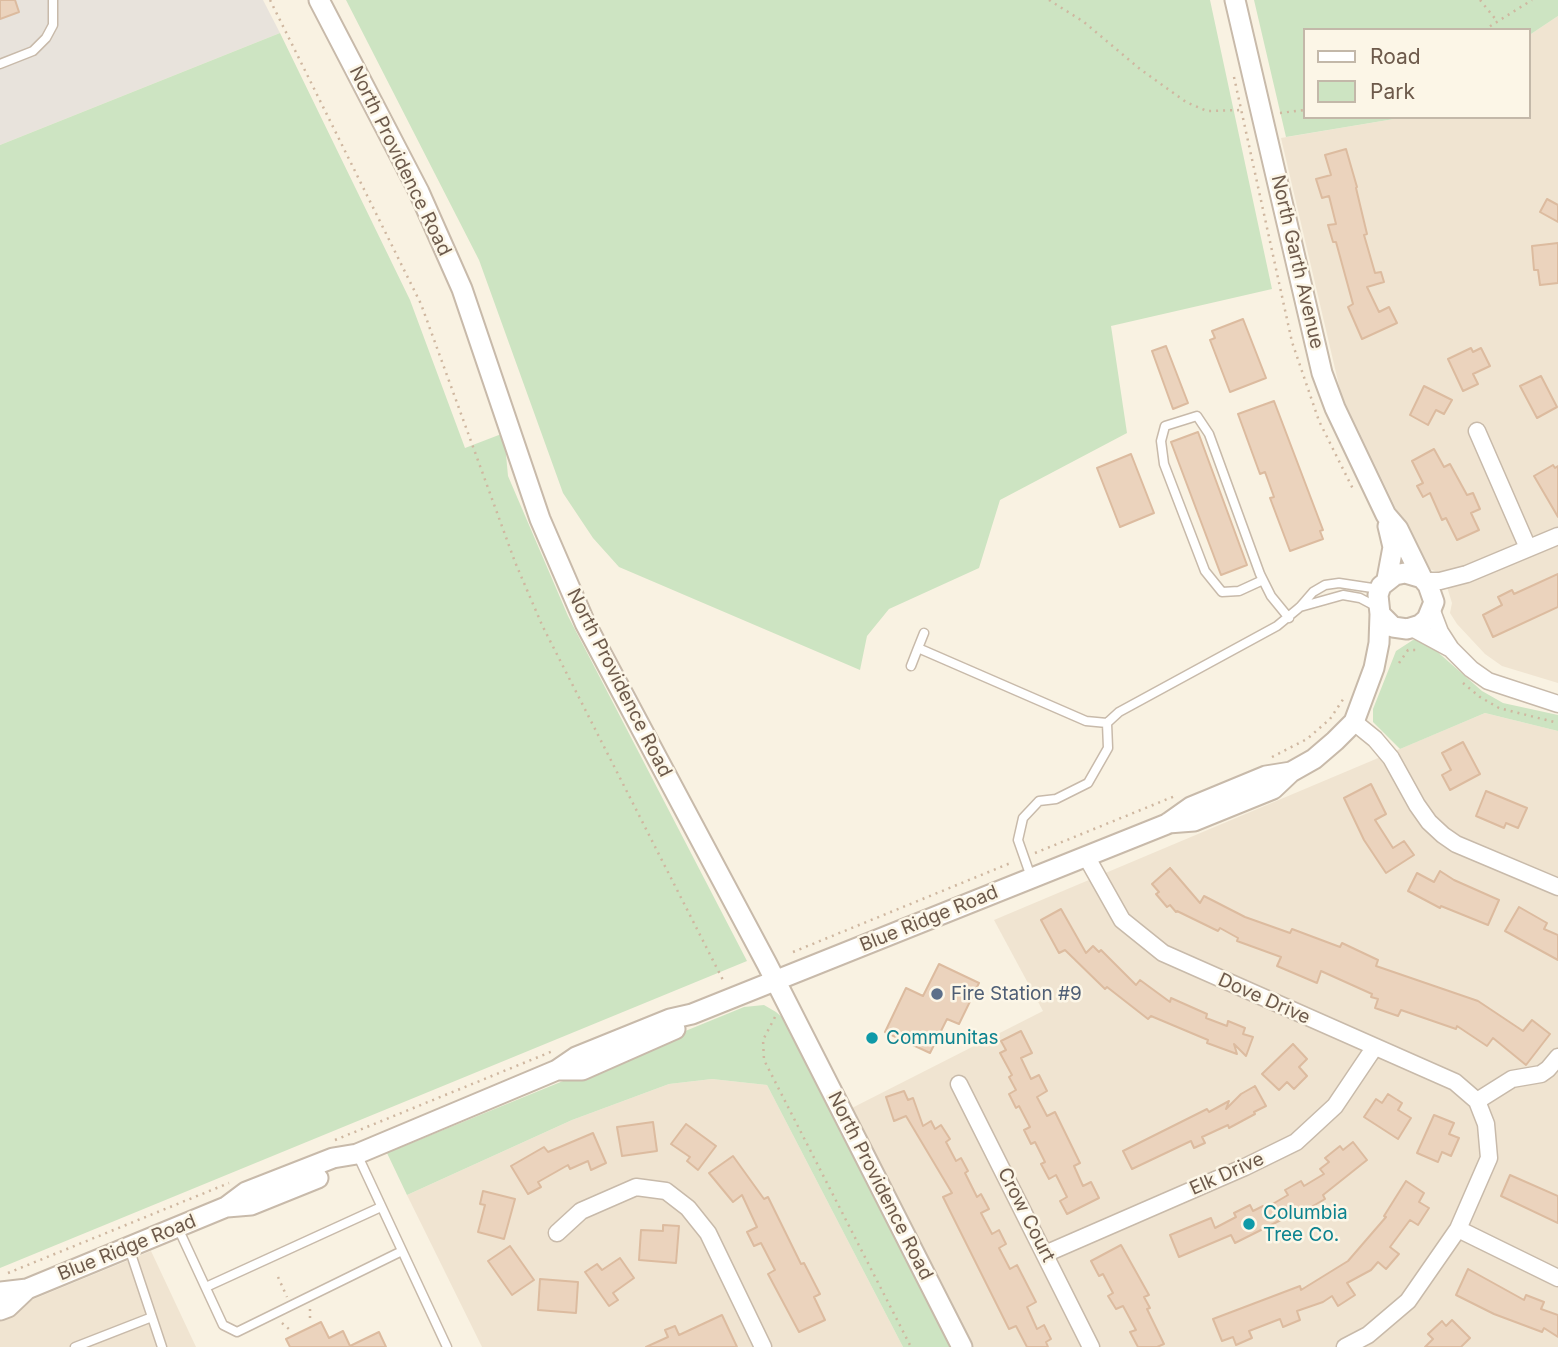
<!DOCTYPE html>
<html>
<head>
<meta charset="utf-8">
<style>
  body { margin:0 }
  #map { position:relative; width:1558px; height:1347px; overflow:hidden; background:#f9f2e2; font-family:Inter,sans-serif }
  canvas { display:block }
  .legend { position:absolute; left:1303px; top:28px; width:228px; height:91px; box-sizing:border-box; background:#fcf6e7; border:2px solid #c3b8a9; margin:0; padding:9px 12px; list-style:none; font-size:21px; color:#6d5a4b }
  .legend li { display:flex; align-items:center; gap:14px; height:35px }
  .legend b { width:35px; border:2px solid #c3b8a9 }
</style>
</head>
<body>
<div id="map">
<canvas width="1558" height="1347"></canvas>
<ul class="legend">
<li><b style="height:9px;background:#fff"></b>Road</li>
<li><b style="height:19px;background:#cde4c2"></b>Park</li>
</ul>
</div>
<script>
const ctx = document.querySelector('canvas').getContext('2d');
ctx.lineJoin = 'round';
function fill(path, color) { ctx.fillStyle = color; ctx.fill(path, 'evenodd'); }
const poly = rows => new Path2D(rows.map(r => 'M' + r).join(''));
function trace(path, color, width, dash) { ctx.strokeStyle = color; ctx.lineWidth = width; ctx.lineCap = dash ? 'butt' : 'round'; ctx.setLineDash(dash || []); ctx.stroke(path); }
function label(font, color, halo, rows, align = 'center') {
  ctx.font = font + ' Inter,sans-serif'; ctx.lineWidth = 5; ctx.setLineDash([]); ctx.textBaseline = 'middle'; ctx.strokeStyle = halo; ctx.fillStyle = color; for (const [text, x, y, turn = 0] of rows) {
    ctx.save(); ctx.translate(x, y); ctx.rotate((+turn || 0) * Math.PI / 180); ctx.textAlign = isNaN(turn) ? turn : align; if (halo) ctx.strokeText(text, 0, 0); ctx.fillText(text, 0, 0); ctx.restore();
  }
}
fill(poly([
  [1558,16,1558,683,1502,666,1485,654,1457,624,1450,613,1452,603,1443,574,1424,567,1341,394,1281,138,1406,117,1528,117,1528,36],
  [1485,713,1558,731,1558,1347,973,1347,848,1110,1043,1011,994,920],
  [712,1079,767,1085,903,1347,482,1347,407,1195,572,1120,669,1084],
  [151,1251,196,1347,0,1347,0,1313]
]), '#f0e4d1');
fill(poly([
  [0,0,263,0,280,33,0,145]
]), '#e8e3dc');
fill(poly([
  [346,0,1210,0,1272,289,1111,326,1127,433,1000,500,979,568,889,609,867,636,860,670,619,567,593,538,563,493,479,260],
  [1254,0,1558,0,1558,16,1528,36,1528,30,1304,30,1304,117,1406,117,1286,137],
  [280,33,410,300,465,448,504,433,508,476,568,616,747,961,0,1268,0,145],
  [1413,640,1420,640,1433,648,1482,691,1503,703,1558,715,1558,731,1485,713,1400,749,1373,722,1373,709,1396,651],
  [764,1005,776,1012,784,1019,950,1347,903,1347,767,1085,712,1079,669,1084,572,1120,407,1195,387,1153,744,1007]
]), '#cde4c2');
const building = poly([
  [0,0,15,0,19,12,0,19,0,0],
  [1346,149,1357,187,1356,188,1367,234,1364,235,1375,273,1381,272,1384,282,1367,287,1379,312,1389,307,1397,323,1362,339,1348,307,1353,304,1336,242,1333,242,1328,225,1336,224,1329,196,1322,198,1316,179,1331,175,1325,155,1346,149],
  [1547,199,1558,205,1558,222,1540,212,1547,199],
  [1558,243,1558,283,1540,285,1538,270,1534,270,1532,246,1558,243],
  [1243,319,1266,378,1230,392,1210,340,1215,338,1212,331,1243,319],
  [1166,346,1188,403,1173,409,1152,351,1166,346],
  [1471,348,1473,352,1481,348,1490,366,1473,374,1478,384,1463,391,1448,359,1471,348],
  [1541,376,1557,407,1537,418,1520,386,1541,376],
  [1424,386,1452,400,1444,414,1436,410,1428,425,1410,415,1424,386],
  [1274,401,1323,530,1320,531,1323,539,1290,551,1270,498,1274,497,1265,472,1260,474,1238,414,1274,401],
  [1198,432,1247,565,1221,575,1171,442,1198,432],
  [1434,449,1444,467,1450,464,1467,495,1473,493,1480,509,1471,513,1479,530,1457,540,1446,518,1442,520,1430,493,1423,497,1417,486,1423,483,1412,461,1434,449],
  [1131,454,1154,513,1120,527,1097,468,1131,454],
  [1553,465,1555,468,1558,466,1558,517,1534,476,1553,465],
  [1558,574,1558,607,1493,637,1483,615,1502,605,1498,597,1512,590,1514,594,1558,574],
  [1463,742,1480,774,1450,790,1442,775,1451,770,1442,753,1463,742],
  [1371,784,1386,814,1375,820,1393,848,1404,841,1414,855,1386,873,1364,840,1344,798,1371,784],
  [1486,791,1527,808,1518,828,1506,823,1504,828,1476,816,1486,791],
  [1170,868,1200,903,1204,896,1245,917,1290,933,1292,929,1340,947,1342,943,1378,960,1376,966,1478,1001,1523,1031,1532,1020,1550,1034,1526,1065,1493,1038,1487,1046,1457,1026,1456,1029,1401,1010,1398,1016,1375,1008,1378,999,1371,997,1372,994,1321,971,1317,983,1277,966,1281,957,1237,941,1238,938,1220,928,1218,931,1177,911,1176,912,1170,905,1167,907,1156,894,1159,892,1152,884,1170,868],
  [1440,871,1454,880,1499,900,1488,925,1441,906,1440,908,1408,891,1417,873,1434,882,1440,871],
  [1519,907,1547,923,1544,929,1558,935,1558,960,1505,931,1519,907],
  [1061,909,1086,953,1093,946,1099,952,1101,950,1136,985,1140,980,1170,1002,1171,998,1207,1014,1206,1018,1227,1026,1228,1021,1245,1028,1243,1034,1253,1037,1246,1056,1234,1044,1237,1054,1207,1043,1208,1040,1151,1016,1148,1019,1107,987,1105,989,1065,950,1059,953,1041,920,1061,909],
  [939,964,979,983,959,1024,947,1019,930,1053,885,1032,906,988,923,996,939,964],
  [1021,1031,1032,1053,1021,1058,1031,1079,1039,1075,1047,1091,1037,1097,1047,1116,1055,1112,1080,1163,1074,1166,1083,1186,1091,1182,1099,1198,1067,1214,1060,1201,1067,1197,1056,1175,1049,1179,1041,1164,1045,1162,1035,1142,1031,1144,1024,1130,1030,1127,1019,1106,1016,1108,1009,1094,1016,1090,1009,1077,1012,1075,1000,1053,1006,1050,1001,1041,1021,1031],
  [1293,1044,1307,1059,1299,1067,1307,1076,1294,1089,1287,1082,1279,1090,1262,1074,1293,1044],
  [1255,1086,1266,1106,1254,1112,1255,1114,1229,1128,1228,1125,1202,1137,1205,1143,1194,1148,1191,1141,1132,1169,1123,1151,1207,1109,1209,1112,1229,1101,1226,1109,1241,1094,1255,1086],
  [904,1091,908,1100,913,1098,923,1126,931,1121,935,1129,941,1125,950,1139,946,1142,956,1161,961,1158,968,1171,965,1173,977,1197,981,1194,989,1209,981,1213,992,1234,999,1230,1006,1244,999,1248,1010,1269,1017,1265,1036,1302,1027,1307,1037,1329,1044,1325,1051,1339,1046,1342,1048,1347,1027,1347,1016,1326,1009,1329,943,1197,952,1193,906,1116,894,1121,886,1097,904,1091],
  [1388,1094,1402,1103,1398,1110,1411,1118,1398,1139,1364,1117,1376,1099,1382,1103,1388,1094],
  [1434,1115,1454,1123,1449,1134,1459,1138,1451,1156,1442,1152,1438,1162,1417,1153,1434,1115],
  [653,1122,657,1151,622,1156,617,1127,653,1122],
  [686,1124,716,1146,698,1170,687,1161,690,1157,671,1144,686,1124],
  [593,1133,606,1163,591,1170,588,1161,570,1169,568,1165,538,1182,541,1187,528,1194,511,1166,544,1147,548,1152,593,1133],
  [1353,1142,1367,1160,1323,1195,1325,1199,1289,1220,1287,1217,1235,1243,1231,1235,1179,1257,1170,1235,1211,1218,1215,1228,1236,1217,1234,1213,1250,1205,1253,1211,1263,1206,1264,1209,1288,1195,1285,1190,1301,1181,1304,1186,1324,1174,1320,1169,1329,1162,1325,1158,1340,1146,1343,1150,1353,1142],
  [733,1156,764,1199,768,1197,801,1264,804,1263,820,1294,814,1297,825,1320,799,1332,768,1274,775,1270,761,1243,754,1246,747,1232,757,1227,742,1195,733,1202,709,1173,733,1156],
  [1510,1175,1558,1196,1558,1223,1501,1196,1510,1175],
  [1406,1181,1424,1193,1419,1202,1429,1208,1418,1225,1410,1220,1390,1247,1399,1254,1386,1269,1378,1262,1371,1270,1347,1283,1355,1295,1338,1306,1332,1296,1323,1302,1297,1311,1300,1320,1283,1327,1280,1319,1249,1331,1252,1338,1236,1345,1233,1337,1222,1341,1213,1319,1300,1286,1301,1290,1348,1261,1386,1217,1384,1216,1406,1181],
  [483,1191,515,1199,504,1239,478,1232,485,1205,480,1204,483,1191],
  [663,1225,679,1226,676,1263,639,1260,641,1230,663,1231,663,1225],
  [1121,1245,1149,1295,1144,1297,1150,1308,1147,1309,1164,1344,1157,1347,1138,1347,1130,1332,1136,1330,1123,1306,1116,1309,1108,1296,1113,1293,1103,1274,1099,1276,1091,1261,1121,1245],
  [510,1246,534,1280,512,1295,488,1261,510,1246],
  [620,1258,634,1278,613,1293,618,1300,609,1306,585,1272,597,1264,602,1270,620,1258],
  [1468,1269,1524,1300,1526,1295,1544,1302,1541,1309,1558,1315,1558,1337,1544,1328,1542,1332,1494,1314,1456,1295,1468,1269],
  [540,1279,578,1282,576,1313,538,1310,540,1279],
  [722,1315,737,1347,646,1347,668,1337,665,1330,675,1326,679,1335,722,1315],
  [1452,1320,1470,1338,1461,1347,1425,1347,1433,1339,1428,1334,1442,1321,1446,1326,1452,1320],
  [321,1322,329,1338,343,1331,350,1346,379,1332,386,1347,290,1347,286,1339,321,1322]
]);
fill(building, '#ebd3bd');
trace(building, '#dcbb9f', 2);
const service = poly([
  [0,64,33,51,46,38,53,25,53,0],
  [1263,580,1239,591,1222,592,1205,571,1164,464,1161,441,1165,426,1197,416,1209,434,1260,574,1271,596,1289,618],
  [1300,607,1343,595,1360,598,1377,607],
  [918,648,924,633],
  [911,666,918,648,1086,721,1107,723],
  [1031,877,1018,840,1023,818,1039,801,1056,799,1088,783,1108,748,1107,723,1119,712,1277,626,1300,607,1313,592,1325,585,1339,583,1379,589],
  [357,1154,447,1347],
  [178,1228,223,1325,237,1332,402,1251],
  [129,1248,162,1347],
  [206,1287,381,1207],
  [75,1347,152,1317]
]);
const minor = poly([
  [1477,431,1528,548],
  [1425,581,1440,581,1467,574,1558,536],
  [1432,611,1440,632,1451,649,1471,669,1488,681,1558,704],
  [1412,628,1449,648],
  [1354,722,1375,739,1391,758,1417,805,1429,822,1443,835,1456,844,1558,887],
  [1086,856,1122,920,1163,953,1455,1082,1477,1101,1486,1124,1489,1158,1458,1229,1408,1301,1368,1335,1345,1347],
  [959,1084,1091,1347],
  [1477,1101,1512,1079,1541,1074,1548,1069,1558,1057],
  [1458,1229,1558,1278],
  [557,1233,581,1211,636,1187,666,1191,688,1208,708,1233,763,1347],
  [1045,1254,1245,1167,1296,1142,1335,1106,1374,1048]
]);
const tertiary = poly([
  [319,0,419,192,462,289,540,519,585,623,767,964,962,1347],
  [1235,0,1322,373,1335,408,1386,515,1398,529,1422,578],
  [1387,579,1393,547,1388,526],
  [1168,823,1194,821,1273,789,1291,772,1314,759,1335,741,1354,722,1374,668,1379,643,1380,614,1378,595,1381,586,1395,575,1405,573,1422,578,1428,585,1434,602,1427,619,1420,625,1407,629,1393,627,1380,614],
  [557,1070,582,1070,675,1029],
  [227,1207,251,1205,318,1178],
  [0,1292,27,1289,226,1207,246,1192,333,1158,357,1154,557,1070,576,1057,670,1019,692,1014,1167,824,1191,807,1266,776,1291,772],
  [0,1310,8,1307,27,1289]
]);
trace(service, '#c8baaa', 11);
trace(minor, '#c8baaa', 19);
trace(tertiary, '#c8baaa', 23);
trace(poly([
  [270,0,421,304,515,562,542,625,724,982],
  [1049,0,1084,22,1140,69,1186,102,1207,111,1242,110],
  [1480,0,1497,21],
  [1484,30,1532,0],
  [1234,77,1292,342,1319,421,1353,489],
  [1280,113,1304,110],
  [1399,663,1408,650,1419,650],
  [1463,683,1480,697,1499,708,1558,723],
  [1272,757,1307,739,1330,719,1344,698],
  [1035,853,1175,796],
  [793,952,1013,862],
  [775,1017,763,1040,764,1060,911,1347],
  [335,1140,553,1051],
  [8,1273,229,1183],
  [278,1277,287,1297],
  [310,1309,310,1320],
  [282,1323,290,1330]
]), '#cfb7a0', 2.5, [2, 5]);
trace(service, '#fff', 8);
trace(minor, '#fff', 16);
trace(tertiary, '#fff', 19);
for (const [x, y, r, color] of [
  [937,994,7,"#5c6f8a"],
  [872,1038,7,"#0f9aa8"],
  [1249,1224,7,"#0f9aa8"]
]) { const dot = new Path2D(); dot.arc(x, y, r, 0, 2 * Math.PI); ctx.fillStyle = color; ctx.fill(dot); trace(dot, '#fcf6e7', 2.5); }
label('19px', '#6d5a4b', '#fcf6e7', [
  ["North Providence Road",400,161,64],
  ["North Garth Avenue",1297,262,77],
  ["North Providence Road",619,683,63],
  ["Blue Ridge Road",929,919,-22],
  ["Dove Drive",1264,999,24],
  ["Elk Drive",1227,1174,-24],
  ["North Providence Road",880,1186,63],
  ["Crow Court",1026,1215,63],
  ["Blue Ridge Road",127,1248,-22]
]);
label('19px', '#4e5e75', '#fcf6e7', [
  ["Fire Station #9",951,994]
], 'left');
label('19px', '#0d838f', '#fcf6e7', [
  ["Communitas",886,1038],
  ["Columbia",1263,1213],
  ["Tree Co.",1263,1235]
], 'left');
</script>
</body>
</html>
